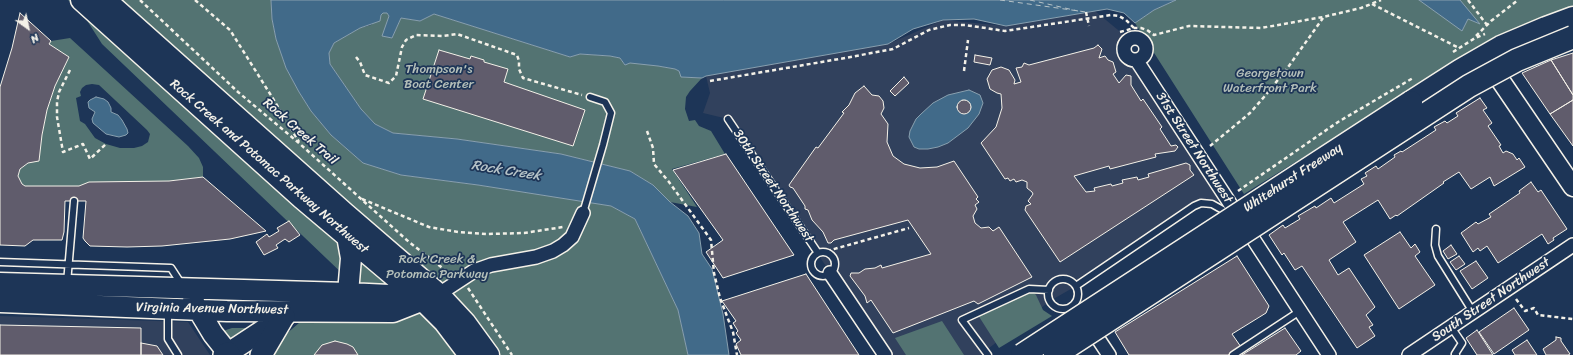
<!DOCTYPE html>
<html>
<head>
<meta charset="utf-8">
<style>
  body { margin:0 }
  #map { position:relative; width:1573px; height:355px; overflow:hidden; background:#1d3557; font-family:Sriracha,sans-serif }
  canvas { display:block }
  .north { position:absolute; left:8px; top:8px; width:40px; height:40px; -webkit-text-stroke:3px #1d3557; paint-order:stroke; rotate:147deg; font-size:11px; font-weight:700; line-height:16px; text-align:center; color:#f4f1e8 }
  .north::after { content:''; display:block; margin:auto; width:14px; height:18px; background:#f4f1e8; clip-path:polygon(50% 0,100% 100%,50% 72%,0 100%) }
</style>
</head>
<body>
<div id="map">
<canvas width="1573" height="355"></canvas>
<div class="north">N</div>
</div>
<script>
const ctx = document.querySelector('canvas').getContext('2d');
ctx.lineJoin = 'round';
function fill(path, color) { ctx.fillStyle = color; ctx.fill(path, 'evenodd'); }
const poly = rows => new Path2D(rows.map(r => 'M' + r).join(''));
function trace(path, color, width, dash) { ctx.strokeStyle = color; ctx.lineWidth = width; ctx.lineCap = dash ? 'butt' : 'round'; ctx.setLineDash(dash || []); ctx.stroke(path); }
function label(font, color, halo, rows, align = 'center') {
  ctx.font = font + ' Sriracha,sans-serif'; ctx.lineWidth = 3.5; ctx.setLineDash([]); ctx.textBaseline = 'middle'; ctx.strokeStyle = halo; ctx.fillStyle = color; for (const [text, x, y, turn = 0] of rows) {
    ctx.save(); ctx.translate(x, y); ctx.rotate((+turn || 0) * Math.PI / 180); ctx.textAlign = isNaN(turn) ? turn : align; if (halo) ctx.strokeText(text, 0, 0); ctx.fillText(text, 0, 0); ctx.restore();
  }
}
fill(poly([
  [1095,11,1129,39,1137,61,1227,200,1201,203,1076,286,1050,301,980,355,885,355,728,119,703,113,710,93,706,76,888,44,943,20,1006,26],
  [0,316,188,322,210,355,0,355]
]), '#31415d');
fill(poly([
  [68,0,271,0,272,19,276,39,286,68,299,92,311,111,331,135,363,163,401,175,478,185,595,203,611,206,635,219,678,310,688,355,264,355,285,335,349,280,102,44,81,11],
  [1176,0,1573,0,1573,9,1498,36,1244,194,1135,23,1154,10],
  [383,13,387,13,389,16,383,35,392,38,401,18,420,21,434,14,570,57,580,54,610,56,620,58,625,65,630,62,658,66,675,69,679,71,682,77,702,78,690,91,686,97,685,109,689,121,695,120,699,126,711,131,725,154,672,169,697,207,670,202,653,185,630,171,561,154,457,139,393,133,375,124,361,109,330,64,329,53,334,43,360,28,371,25],
  [70,38,188,146,199,158,203,167,203,177,169,181,79,186,25,186,22,184,18,176,20,169,28,163,42,135,47,110,55,86,69,57,49,44,51,41],
  [92,84,99,85,147,130,150,134,148,142,142,146,134,148,120,148,106,144,95,138,85,124,80,121,76,98,81,96,80,92,82,88,86,85],
  [1032,291,1036,295,1043,310,1052,316,999,348,978,315],
  [942,321,964,355,906,355,895,338],
  [232,328,253,328,231,342,223,331]
]), '#537372');
const water = poly([
  [271,0,1176,0,1154,10,1135,23,1124,13,1107,9,1006,26,974,19,943,20,913,29,888,44,706,76,702,78,681,77,679,71,675,69,658,66,630,63,625,65,620,58,610,56,580,54,570,57,434,14,420,21,401,18,392,38,382,36,389,16,387,13,383,13,381,15,380,21,360,28,334,43,329,53,330,64,361,109,375,124,393,133,457,139,561,154,630,171,653,185,670,202,688,216,699,233,702,254,712,269,723,314,729,355,688,355,678,310,635,219,611,206,478,185,401,175,363,163,331,135,311,111,299,92,286,68,276,39,272,19,271,0],
  [1419,0,1460,0,1480,24,1468,19,1462,31,1419,0],
  [969,90,980,95,983,103,979,114,968,128,948,143,938,147,928,149,919,149,914,147,909,137,910,131,916,119,921,114,933,103,948,95,969,90],
  [962,100,966,100,970,103,971,108,967,113,961,113,958,109,958,105,962,100],
  [96,97,104,99,108,102,111,108,111,112,118,115,122,120,127,129,128,133,126,135,119,137,106,134,93,123,92,119,95,112,89,108,88,102,90,100,96,97]
]);
fill(water, '#416a89');
trace(water, '#89a0af', 1);
trace(poly([
  [1000,0,1086,12],
  [1030,0,1078,11]
]), '#b5c2c7', 1, [5, 4]);
const building = poly([
  [20,13,51,41,49,44,69,57,55,86,47,110,42,135,39,161,28,163,20,169,18,176,22,184,25,186,79,186,89,182,169,181,203,177,266,231,230,239,162,246,127,247,90,246,85,241,83,238,86,201,65,201,64,232,62,240,33,240,25,246,0,245,0,87,12,48,20,13],
  [1098,45,1102,49,1099,58,1105,56,1108,60,1113,62,1116,72,1113,74,1119,83,1126,75,1131,76,1131,85,1141,101,1143,99,1162,127,1160,129,1171,146,1176,145,1178,147,1175,151,1155,154,1156,157,1110,169,1109,166,1074,176,1086,192,1095,191,1094,188,1111,184,1112,186,1123,183,1122,180,1137,177,1138,180,1149,177,1148,174,1186,163,1190,165,1190,170,1194,175,1060,262,1025,210,1026,206,1031,204,1028,201,1033,194,1032,192,1027,188,1027,182,1022,180,1016,182,1014,179,1010,181,1008,178,1005,179,981,143,996,127,1002,108,1001,94,997,93,990,89,987,79,992,70,1001,67,1009,70,1015,80,1014,84,1021,82,1016,68,1022,67,1024,63,1029,65,1094,48,1098,45],
  [439,50,470,59,471,56,484,60,484,62,508,69,504,82,585,110,573,146,423,99,439,50],
  [1573,53,1573,95,1551,60,1573,53],
  [975,55,992,58,990,65,974,62,975,55],
  [1551,60,1573,95,1573,100,1550,114,1522,73,1551,60],
  [904,77,909,83,895,96,890,91,904,77],
  [864,86,872,95,879,96,883,101,884,108,881,114,888,124,887,142,893,156,904,164,920,168,937,167,954,161,978,197,976,199,979,202,975,205,977,209,973,216,975,223,981,228,989,227,993,231,999,227,1032,277,978,304,974,301,893,333,871,300,867,303,865,296,850,276,851,273,859,273,865,269,875,268,881,265,882,268,931,254,908,220,834,240,831,243,828,243,823,232,812,220,808,210,805,209,805,206,793,188,790,187,789,185,816,147,818,148,844,113,842,112,849,105,855,93,864,86],
  [1480,98,1487,108,1483,110,1492,123,1488,126,1501,145,1499,146,1503,153,1506,151,1513,154,1517,160,1519,158,1525,167,1494,186,1490,177,1471,189,1459,172,1443,182,1444,183,1397,216,1396,215,1390,219,1378,200,1343,222,1356,242,1329,260,1338,275,1349,268,1375,307,1366,315,1373,325,1369,327,1375,336,1357,348,1302,266,1295,270,1284,253,1282,255,1269,235,1283,225,1285,228,1300,219,1298,216,1315,206,1316,208,1331,198,1334,203,1364,184,1361,179,1367,176,1365,173,1376,166,1378,169,1395,157,1394,155,1401,151,1402,152,1436,130,1434,127,1445,121,1447,123,1458,116,1456,113,1480,98],
  [1573,100,1573,146,1550,114,1573,100],
  '957 107a7 7 0 1 1 14 0a7 7 0 1 1-14 0Z',
  [726,154,794,255,723,278,706,252,723,240,673,170,726,154],
  [1531,182,1538,192,1541,190,1567,229,1553,238,1554,240,1548,244,1542,234,1498,263,1487,246,1480,251,1478,248,1473,252,1461,233,1476,222,1478,224,1491,217,1489,214,1520,193,1519,191,1531,182],
  [289,221,300,235,289,242,285,239,276,245,278,248,264,255,256,242,267,234,269,237,279,231,277,228,289,221],
  [1400,232,1411,248,1415,244,1420,252,1415,256,1435,285,1399,309,1364,255,1400,232],
  [1451,245,1457,254,1448,259,1443,251,1451,245],
  [1237,256,1269,306,1266,313,1232,334,1241,347,1228,355,1129,355,1115,332,1237,256],
  [1459,256,1465,264,1456,270,1450,262,1459,256],
  [1476,261,1488,278,1472,289,1460,271,1476,261],
  [806,274,859,355,741,355,736,344,741,340,736,333,738,331,733,323,736,321,722,301,806,274],
  [1514,308,1529,330,1494,354,1479,332,1514,308],
  [0,325,141,328,141,355,0,355,0,325],
  [1285,328,1301,351,1296,355,1242,355,1285,328],
  [1477,330,1493,355,1477,355,1466,338,1477,330],
  [1556,337,1561,338,1561,341,1570,354,1568,355,1546,355,1543,349,1556,340,1556,337],
  [1527,340,1537,355,1515,355,1512,350,1527,340],
  [335,341,347,344,353,347,358,355,314,355,322,345,335,341],
  [141,343,157,346,163,355,141,355,141,343]
]);
fill(building, '#605c6c');
trace(building, '#f4f1e8', 1);
const service = poly([
  [728,119,818,253],
  [583,213,603,145,611,113,605,102,590,97],
  [1436,229,1435,245,1438,256,1473,312],
  '811 264a12 12 0 1 1 24 0a12 12 0 1 1-24 0Z',
  [0,262,171,268,182,285],
  '1048 294a15 15 0 1 1 30 0a15 15 0 1 1-30 0Z',
  [67,283,74,201],
  [1076,286,1194,206,1201,203,1212,204,1230,214],
  [168,312,168,339,178,355],
  [1451,327,1462,343,1455,354,1456,355],
  [988,355,962,320,1029,289,1049,290],
  [1233,355,1300,311]
]);
const minor = poly([
  '1124 49a11 11 0 1 1 22 0a11 11 0 1 1-22 0Z',
  [1137,61,1329,355],
  [830,273,885,355],
  [439,294,474,271,491,265,536,257,553,251,563,245,572,237,583,213],
  [1089,325,1109,355],
  [1409,355,1573,245]
]);
const secondary = poly([
  [1486,68,1490,65,1573,187]
]);
const primary = poly([
  [81,0,301,198,422,300,444,322,469,355],
  [106,0,345,213,439,294,465,322,489,355],
  [347,236,351,258,348,293],
  [0,283,348,293,389,295,420,300],
  [193,301,213,334,228,353,286,315],
  [0,302,227,311,393,312,431,297]
]);
const trunk = poly([
  [224,355,228,353,230,355],
  [261,355,284,316]
]);
const motorway = poly([
  [1411,102,1461,70,1501,47,1546,28,1573,18]
]);
trace(service, '#f4f1e8', 9);
trace(minor, '#f4f1e8', 16);
trace(secondary, '#f4f1e8', 21);
trace(primary, '#f4f1e8', 23);
trace(trunk, '#f4f1e8', 24);
trace(motorway, '#f4f1e8', 25);
trace(poly([
  [140,0,238,92,300,144,409,242,449,273],
  [195,0,230,30,272,97,299,142],
  [1468,0,1487,25],
  [1372,4,1459,48],
  [1086,12,1089,26],
  [1120,32,1134,28,1141,28,1147,30,1154,35,1189,26,1261,28,1323,17,1361,8,1381,0],
  [1476,36,1491,21,1518,0],
  [1453,52,1475,38,1485,34],
  [356,57,360,62,365,75,389,83,396,76,402,47,406,40,416,35,443,36,457,34,517,55,519,61,519,69,523,78,582,95],
  [70,70,59,92,57,102,57,117,63,152,83,144,90,159,106,144],
  [964,71,968,40],
  [710,81,845,58,893,49,929,30,950,25,965,25,1005,31,1111,15,1119,16,1126,20,1134,28],
  [647,131,653,148,654,164,669,182,711,240,714,273,720,298,733,332,737,355],
  [1210,146,1250,113,1264,97,1286,70,1323,18],
  [1238,191,1338,122,1413,78],
  [362,199,429,227,458,232,487,234,524,233,563,227],
  [827,251,909,228],
  [468,288,512,355],
  [1516,299,1525,311,1534,308,1538,315,1573,319]
]), '#f4f1e8', 2.5, [4, 3]);
trace(service, '#1d3557', 6);
trace(minor, '#1d3557', 13);
trace(secondary, '#1d3557', 18);
trace(primary, '#1d3557', 20);
trace(trunk, '#1d3557', 21);
trace(motorway, '#1d3557', 22);
const motorwayBridge = poly([
  [1022,355,1411,102],
  [1055,355,1469,86,1517,60,1573,37]
]);
trace(motorwayBridge, '#f4f1e8', 25, []);
trace(motorwayBridge, '#1d3557', 22);
label('13px', '#b4bfb9', '#1d3557', [
  ["Thompson's",439,70],
  ["Boat Center",439,85],
  ["Georgetown",1270,74],
  ["Waterfront Park",1270,89],
  ["Rock Creek &",437,260],
  ["Potomac Parkway",437,275]
]);
label('13px', '#f4f1e8', '#1d3557', [
  ["Rock Creek Trail",300,132,41],
  ["31st Street Northwest",1194,148,57],
  ["Rock Creek and Potomac Parkway Northwest",269,167,41],
  ["Whitehurst Freeway",1293,178,-33],
  ["30th Street Northwest",773,186,56],
  ["South Street Northwest",1491,300,-34],
  ["Virginia Avenue Northwest",212,309,1]
]);
label('italic 14px', '#b5c2c7', '#1d3557', [
  ["Rock Creek",506,171,9]
]);
</script>
</body>
</html>
